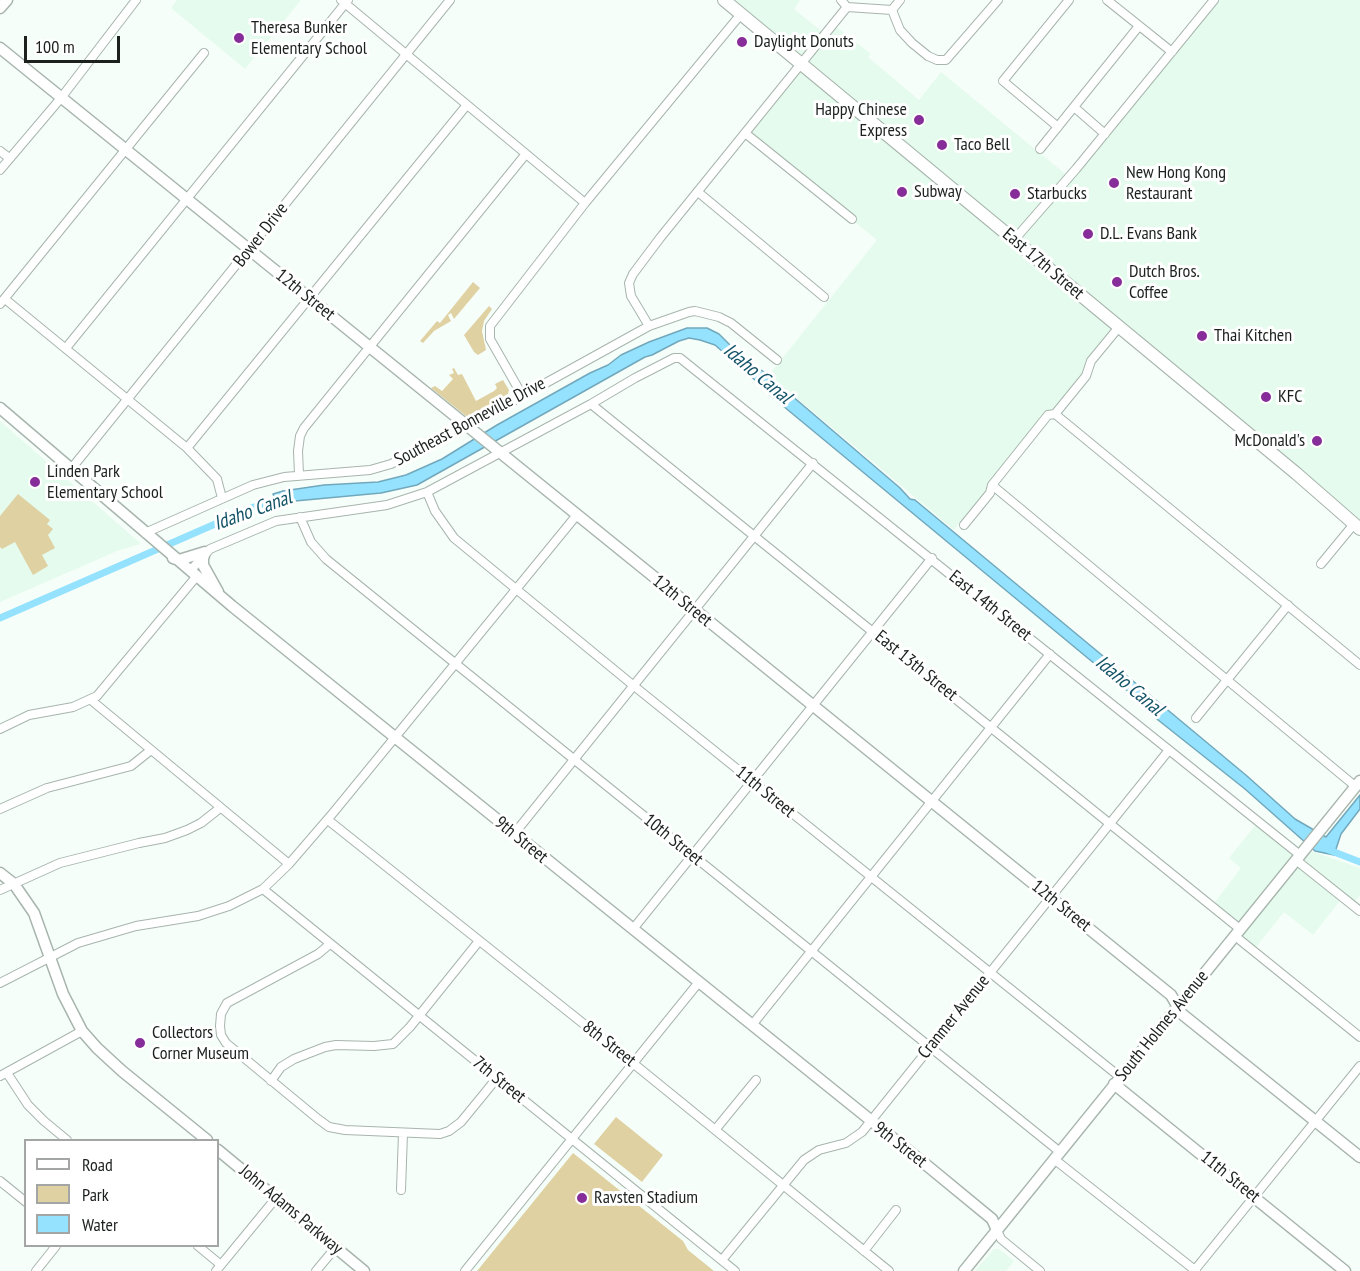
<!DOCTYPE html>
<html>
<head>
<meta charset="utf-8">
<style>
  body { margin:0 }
  #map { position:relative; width:1360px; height:1271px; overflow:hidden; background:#f6fef9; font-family:"PT Sans Narrow",sans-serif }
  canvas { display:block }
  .legend { position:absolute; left:24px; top:1139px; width:195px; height:108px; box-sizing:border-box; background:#fff; border:2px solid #a4a6a5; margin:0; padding:8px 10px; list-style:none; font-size:18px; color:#1c211e }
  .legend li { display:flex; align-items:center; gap:12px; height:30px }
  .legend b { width:30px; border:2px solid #a4a6a5 }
  .scale { position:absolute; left:24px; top:36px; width:96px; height:27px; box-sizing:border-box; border:3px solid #1c211e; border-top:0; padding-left:8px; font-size:18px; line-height:21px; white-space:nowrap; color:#1c211e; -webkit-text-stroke:4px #fff; paint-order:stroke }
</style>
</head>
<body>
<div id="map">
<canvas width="1360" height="1271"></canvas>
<ul class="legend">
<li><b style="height:8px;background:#fff"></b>Road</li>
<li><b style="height:16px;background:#dfd1a2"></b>Park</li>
<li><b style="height:16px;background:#95e2ff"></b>Water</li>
</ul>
<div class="scale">100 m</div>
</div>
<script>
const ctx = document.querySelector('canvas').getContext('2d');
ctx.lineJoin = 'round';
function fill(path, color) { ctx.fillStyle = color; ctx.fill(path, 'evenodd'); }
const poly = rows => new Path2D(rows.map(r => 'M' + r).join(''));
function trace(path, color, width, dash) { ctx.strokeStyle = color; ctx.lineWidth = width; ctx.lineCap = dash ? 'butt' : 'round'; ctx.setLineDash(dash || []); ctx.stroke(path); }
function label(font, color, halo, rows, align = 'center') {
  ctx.font = font + ' "PT Sans Narrow",sans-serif'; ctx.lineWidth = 6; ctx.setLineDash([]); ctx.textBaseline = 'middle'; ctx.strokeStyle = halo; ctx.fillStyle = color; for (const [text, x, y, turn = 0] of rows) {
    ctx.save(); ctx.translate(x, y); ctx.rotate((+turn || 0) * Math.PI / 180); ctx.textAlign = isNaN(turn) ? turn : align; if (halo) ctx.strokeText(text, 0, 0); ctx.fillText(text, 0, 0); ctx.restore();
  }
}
fill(poly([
  [177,0,301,0,245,69,171,8],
  [724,0,800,0,794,9,825,34,833,24,871,54,868,57,919,100,941,72,1069,177,1214,0,1360,0,1360,529,1119,327,1091,361,1055,414,1048,415,954,530,769,375,877,240,745,133,801,64],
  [0,421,139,542,140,544,117,551,0,602],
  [1258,822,1299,855,1305,849,1360,868,1360,895,1352,905,1343,897,1313,935,1284,912,1253,951,1235,936,1240,929,1212,906,1241,868,1229,858],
  [994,1249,999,1249,1014,1261,1006,1271,975,1271]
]), '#e5fbed');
fill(poly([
  [473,282,480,288,454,319,451,313,448,315,451,321,434,331,423,343,420,341,437,321,440,323],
  [489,306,492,309,484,321,482,331,486,350,478,355,474,352,464,335],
  [454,368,458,375,462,374,476,401,494,391,497,388,495,384,503,380,509,390,508,394,469,417,466,416,431,388,435,386,442,391,453,379,449,375,454,373,452,369],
  [18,494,50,520,47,524,53,529,48,535,55,548,42,555,48,566,33,575,15,542,2,549,0,547,0,516],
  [616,1117,663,1155,642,1182,594,1144],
  [573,1153,683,1241,688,1250,714,1271,477,1271]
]), '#dfd1a2');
const water = poly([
  [687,328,707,328,719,334,742,357,764,372,900,488,910,499,915,500,1109,661,1247,776,1295,819,1326,837,1360,795,1360,809,1341,834,1334,855,1315,851,1245,789,1148,712,1130,693,771,396,762,385,740,369,723,352,715,345,700,340,689,338,679,341,652,355,645,357,417,485,381,493,295,501,278,506,273,494,283,491,324,485,378,482,406,475,442,459,497,425,590,373,608,365,621,355,649,342,687,328]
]);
fill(water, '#95e2ff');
trace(water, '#71a8bc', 1.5);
trace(poly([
  [0,618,254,507,282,498],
  [1329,850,1360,862]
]), '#95e2ff', 7);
const street = poly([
  [341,0,585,203],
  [841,0,847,7],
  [1107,0,1172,52],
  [847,7,892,10,900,30,912,43,928,56,937,60,946,60,998,0],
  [892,10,900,0],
  [1074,107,1105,134],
  [1058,127,1003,81,1069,0],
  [745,133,852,219],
  [1040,149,1139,26],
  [0,151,9,158],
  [0,170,61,98,136,0],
  [698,192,824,297],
  [1014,240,1076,169,1214,0],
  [5,299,187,448,217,479,222,498],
  [0,304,204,53],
  [649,326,631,296,629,283,633,274,660,238,847,7],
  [66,348,348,0],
  [522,395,490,339,490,326,585,203,741,14],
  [591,404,1240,929],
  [1055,414,1360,665],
  [187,448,466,106],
  [71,469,450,0],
  [299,474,298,451,300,436,304,428,525,155],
  [992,485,1355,786],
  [427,492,435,511,454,538,634,686,1120,1077],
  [300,517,311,542,326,559,1060,1152],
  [964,525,990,493,992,485,1048,415,1055,414,1086,376,1091,361,1119,327],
  [145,533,253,485,284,477,370,470,391,464,477,421,649,326,689,312,695,311,719,317,731,323,777,360],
  [1321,564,1354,524],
  [190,571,210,549,276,521,387,505,427,492,591,404,635,378,674,358,680,358,1300,855],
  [91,700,289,864],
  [1196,718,1288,605],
  [0,729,29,715,73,707,97,696,196,577],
  [0,809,47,788,131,766,151,750],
  [328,820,634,1064,889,1271],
  [514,834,813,463],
  [1296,860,1360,911],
  [263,889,735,1271],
  [0,890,60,863,139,843,165,838,187,830,201,823,220,808],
  [633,929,932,558],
  [1235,936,1360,1037],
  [330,944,318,954,227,1003,221,1014,220,1026,221,1035,226,1043,318,1119,329,1127,345,1130,440,1134,449,1131,461,1122,497,1078],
  [0,983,78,943,136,926,198,916,229,906,263,889,289,864,333,813,576,516],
  [752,1025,1050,654],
  [7,1073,28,1105,44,1121,67,1140],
  [0,1076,82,1031],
  [271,1081,281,1067,294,1059,325,1047,336,1045,374,1046,393,1044,410,1027,479,941],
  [715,1130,756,1080],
  [1054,1159,1196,1271],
  [0,1181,26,1202],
  [401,1190,403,1133],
  [997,1230,1001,1239,1040,1271],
  [198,1246,221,1265],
  [864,1251,896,1210],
  [722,1260,804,1160,819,1150,846,1143,862,1132,1169,750],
  [36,1271,56,1246],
  [216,1271,276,1198],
  [316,1271,336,1247],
  [465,1271,699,982],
  [1194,1271,1360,1066]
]);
const secondary = poly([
  [0,8,7,0],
  [0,48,1171,995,1182,1014,1360,1157],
  [0,408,232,606,930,1168,992,1219,997,1230],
  [173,558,179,560,205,552,203,559,203,565,218,592],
  [0,873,14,884,34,913,63,994,82,1031,97,1048,122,1071,207,1140],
  [1114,1084,1345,1271],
  [218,1150,364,1271],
  [964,1271,1360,781]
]);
const primary = poly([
  [724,0,1297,474,1360,529]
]);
trace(street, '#a7b5ad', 10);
trace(secondary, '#a7b5ad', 13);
trace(primary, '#a7b5ad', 14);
trace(street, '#fff', 8);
trace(secondary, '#fff', 10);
trace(primary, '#fff', 12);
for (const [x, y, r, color] of [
  [239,38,6,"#872d99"],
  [742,42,6,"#872d99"],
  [919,120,6,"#872d99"],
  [942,145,6,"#872d99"],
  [1114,183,6,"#872d99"],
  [902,192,6,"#872d99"],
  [1015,194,6,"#872d99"],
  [1088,234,6,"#872d99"],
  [1117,282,6,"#872d99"],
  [1202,336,6,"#872d99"],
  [1266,397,6,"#872d99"],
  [1317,441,6,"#872d99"],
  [35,482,6,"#872d99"],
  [140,1043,6,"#872d99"],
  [582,1198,6,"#872d99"]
]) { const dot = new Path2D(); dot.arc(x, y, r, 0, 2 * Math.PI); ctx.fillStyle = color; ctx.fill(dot); trace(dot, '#fff', 2); }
label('18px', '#1c211e', '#fff', [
  ["Theresa Bunker",251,28],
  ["Elementary School",251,49],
  ["Daylight Donuts",754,42],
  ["Happy Chinese",907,110,"right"],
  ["Express",907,131,"right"],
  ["Taco Bell",954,145],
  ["New Hong Kong",1126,173],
  ["Restaurant",1126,194],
  ["Subway",914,192],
  ["Starbucks",1027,194],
  ["D.L. Evans Bank",1100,234],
  ["Dutch Bros.",1129,272],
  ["Coffee",1129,293],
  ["Thai Kitchen",1214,336],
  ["KFC",1278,397],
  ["McDonald's",1305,441,"right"],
  ["Linden Park",47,472],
  ["Elementary School",47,493],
  ["Collectors",152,1033],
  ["Corner Museum",152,1054],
  ["Ravsten Stadium",594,1198]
], 'left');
label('18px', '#1c211e', '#fff', [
  ["Bower Drive",261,235,-52],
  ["East 17th Street",1043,264,40],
  ["12th Street",305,295,39],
  ["Southeast Bonneville Drive",470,422,-28],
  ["12th Street",682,601,39],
  ["East 14th Street",990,606,39],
  ["East 13th Street",916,666,39],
  ["11th Street",765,792,39],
  ["9th Street",521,840,39],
  ["10th Street",673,840,39],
  ["12th Street",1061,906,39],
  ["Cranmer Avenue",954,1017,-51],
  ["South Holmes Avenue",1162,1026,-51],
  ["8th Street",609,1044,38],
  ["7th Street",499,1080,39],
  ["9th Street",900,1145,38],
  ["11th Street",1230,1177,39],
  ["John Adams Parkway",291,1210,40]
]);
label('italic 20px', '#145468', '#fff', [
  ["Idaho Canal",757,374,40],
  ["Idaho Canal",253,511,-20],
  ["Idaho Canal",1129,686,40]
]);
</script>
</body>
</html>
